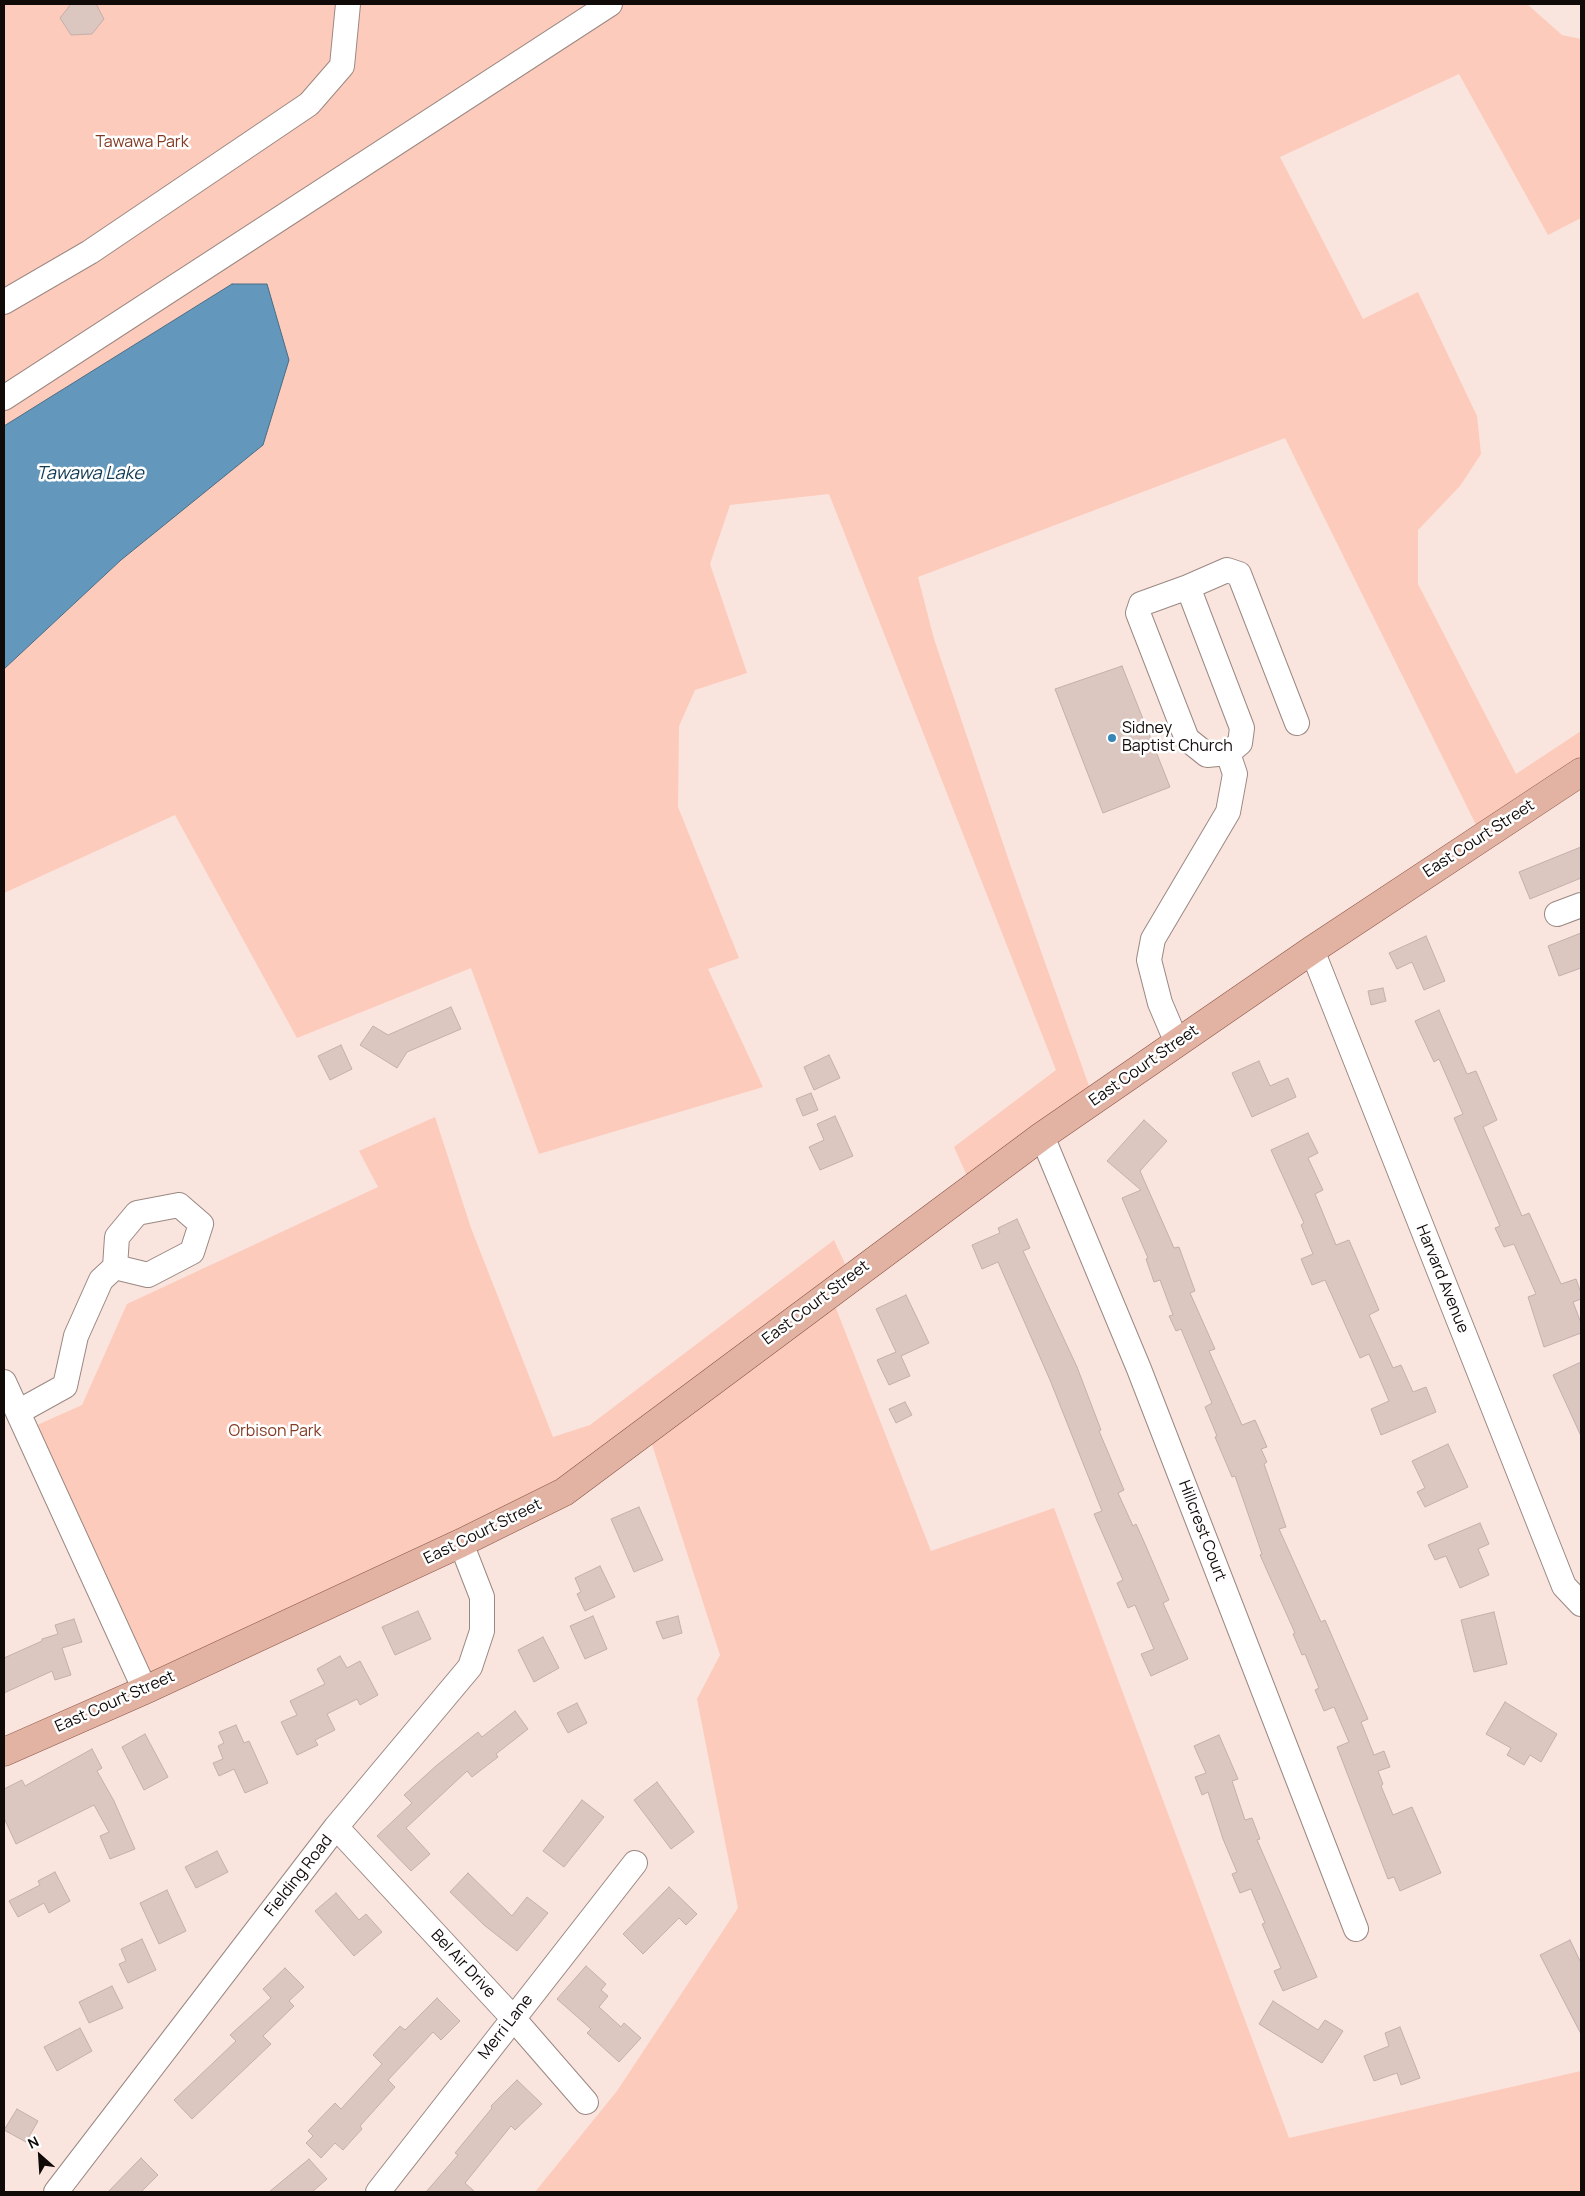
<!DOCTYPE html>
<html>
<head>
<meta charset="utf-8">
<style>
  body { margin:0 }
  #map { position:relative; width:1585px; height:2196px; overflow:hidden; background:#f9e4de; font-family:Manrope,sans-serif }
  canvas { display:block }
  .frame { position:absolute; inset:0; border:5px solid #100a08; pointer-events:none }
  .north { position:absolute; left:15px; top:2131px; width:50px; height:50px; -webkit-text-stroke:4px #fff; paint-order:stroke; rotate:334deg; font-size:14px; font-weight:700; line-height:20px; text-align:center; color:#100a08 }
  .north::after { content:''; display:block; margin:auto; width:18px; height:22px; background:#100a08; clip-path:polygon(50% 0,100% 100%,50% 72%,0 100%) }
</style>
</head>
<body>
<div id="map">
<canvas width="1585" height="2196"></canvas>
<div class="frame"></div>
<div class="north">N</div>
</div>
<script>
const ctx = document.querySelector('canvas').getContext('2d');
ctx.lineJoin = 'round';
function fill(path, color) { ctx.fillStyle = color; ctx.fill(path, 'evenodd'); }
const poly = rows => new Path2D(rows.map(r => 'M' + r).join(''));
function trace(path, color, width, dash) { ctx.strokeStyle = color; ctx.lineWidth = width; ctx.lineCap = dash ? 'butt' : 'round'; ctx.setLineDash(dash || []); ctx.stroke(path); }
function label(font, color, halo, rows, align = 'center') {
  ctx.font = font + ' Manrope,sans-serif'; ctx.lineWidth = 5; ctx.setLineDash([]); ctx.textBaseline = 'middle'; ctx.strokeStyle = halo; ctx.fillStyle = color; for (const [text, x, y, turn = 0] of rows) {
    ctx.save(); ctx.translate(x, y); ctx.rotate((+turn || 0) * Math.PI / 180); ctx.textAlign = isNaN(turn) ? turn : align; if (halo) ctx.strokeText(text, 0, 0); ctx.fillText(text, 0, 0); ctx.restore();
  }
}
fill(poly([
  [4,4,1527,4,1562,35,1581,39,1581,218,1548,235,1459,74,1280,157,1363,319,1418,292,1477,416,1481,454,1460,486,1418,530,1418,584,1516,774,1581,731,1581,772,1482,837,1285,438,918,577,934,639,1011,867,1094,1100,972,1187,954,1147,1056,1070,829,494,730,505,710,564,747,673,695,690,679,726,678,807,739,958,708,969,763,1087,539,1154,471,968,297,1038,175,815,4,893,4,669,121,560,232,284,4,426],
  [435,1117,471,1228,553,1437,590,1425,834,1240,851,1277,830,1293,931,1551,1054,1508,1289,2138,1581,2071,1581,2192,535,2192,617,2091,738,1908,697,1699,720,1655,647,1429,564,1492,145,1690,26,1430,82,1405,127,1304,378,1187,359,1151]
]), '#fdcbbb');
const water = poly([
  [232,284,267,284,289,360,263,445,121,560,4,669,4,426,232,284]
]);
fill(water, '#6397bb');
trace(water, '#4a6d85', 1);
const building = poly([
  [71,4,96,4,104,19,92,34,71,35,60,18,71,4],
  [1122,666,1170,787,1103,813,1055,689,1122,666],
  [1581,847,1581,878,1530,899,1519,872,1581,847],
  [1581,933,1581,968,1559,976,1548,946,1581,933],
  [1426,936,1445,981,1424,990,1412,962,1397,969,1389,953,1426,936],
  [1383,988,1386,1001,1371,1005,1368,991,1383,988],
  [451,1007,461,1029,407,1052,397,1068,360,1045,373,1026,388,1035,451,1007],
  [1439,1010,1467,1074,1476,1071,1497,1120,1483,1127,1522,1216,1529,1213,1561,1284,1576,1279,1581,1293,1581,1299,1573,1302,1581,1323,1581,1333,1544,1347,1528,1297,1536,1294,1514,1244,1504,1247,1495,1228,1500,1226,1454,1118,1463,1114,1439,1059,1434,1062,1415,1021,1439,1010],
  [341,1045,352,1069,330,1080,318,1056,341,1045],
  [829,1055,840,1078,814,1090,804,1067,829,1055],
  [1259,1061,1270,1086,1288,1078,1296,1097,1252,1117,1232,1073,1259,1061],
  [811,1093,818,1110,803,1116,796,1099,811,1093],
  [835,1116,853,1156,820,1170,809,1147,824,1140,817,1124,835,1116],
  [1144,1120,1167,1141,1140,1171,1174,1248,1179,1247,1195,1291,1190,1293,1215,1349,1209,1351,1242,1425,1255,1420,1267,1447,1261,1449,1267,1462,1264,1464,1286,1527,1279,1529,1321,1622,1325,1620,1368,1719,1361,1722,1374,1755,1384,1751,1390,1767,1378,1771,1383,1784,1381,1786,1393,1815,1412,1807,1441,1873,1400,1891,1394,1877,1388,1879,1337,1747,1349,1742,1334,1707,1324,1711,1315,1690,1319,1688,1305,1654,1302,1655,1293,1634,1295,1633,1260,1555,1262,1554,1235,1476,1232,1477,1215,1437,1217,1436,1205,1407,1212,1403,1181,1329,1176,1331,1169,1316,1173,1315,1160,1280,1154,1282,1146,1259,1148,1258,1122,1198,1141,1190,1107,1161,1144,1120],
  [1308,1133,1318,1153,1308,1158,1323,1190,1315,1194,1336,1245,1349,1240,1379,1310,1369,1315,1393,1368,1401,1365,1413,1392,1426,1387,1436,1412,1381,1435,1371,1409,1389,1401,1369,1354,1360,1358,1325,1280,1312,1285,1301,1259,1313,1254,1301,1225,1304,1223,1271,1150,1308,1133],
  [1017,1219,1030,1248,1023,1251,1077,1367,1101,1430,1099,1431,1124,1490,1118,1493,1133,1526,1136,1524,1145,1544,1169,1600,1163,1603,1188,1659,1151,1676,1141,1654,1154,1649,1135,1605,1128,1608,1117,1583,1123,1580,1094,1514,1102,1511,1050,1380,998,1262,982,1269,972,1245,1000,1233,998,1228,1017,1219],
  [906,1295,929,1343,901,1356,910,1376,889,1385,877,1360,896,1352,876,1309,906,1295],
  [1581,1362,1581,1436,1553,1375,1581,1362],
  [905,1402,912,1415,896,1423,889,1409,905,1402],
  [1448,1444,1468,1487,1425,1507,1417,1492,1425,1488,1412,1461,1448,1444],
  [639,1507,663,1560,634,1572,611,1519,639,1507],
  [1480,1523,1489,1544,1478,1549,1489,1575,1460,1588,1446,1556,1435,1560,1428,1545,1480,1523],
  [600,1566,615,1597,585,1611,577,1594,581,1592,575,1578,600,1566],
  [418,1611,431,1639,395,1655,382,1627,418,1611],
  [1494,1612,1507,1664,1474,1672,1461,1620,1494,1612],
  [593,1616,607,1649,585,1659,570,1626,593,1616],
  [678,1616,682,1633,663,1639,656,1622,678,1616],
  [74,1619,82,1642,62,1648,71,1675,55,1680,52,1671,4,1693,4,1658,42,1641,42,1639,58,1634,55,1625,74,1619],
  [543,1637,559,1668,534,1682,518,1650,543,1637],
  [340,1656,347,1668,360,1661,378,1695,360,1705,357,1699,327,1714,335,1730,315,1740,318,1745,297,1755,281,1722,297,1715,290,1701,325,1684,317,1669,340,1656],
  [1505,1702,1557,1734,1541,1762,1530,1755,1524,1765,1507,1755,1511,1748,1486,1734,1505,1702],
  [577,1703,587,1723,568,1733,557,1713,577,1703],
  [515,1711,528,1729,496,1754,498,1757,472,1777,467,1771,406,1828,430,1854,411,1871,377,1836,412,1803,404,1795,437,1765,478,1732,482,1737,515,1711],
  [236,1725,244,1743,249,1741,268,1783,245,1793,234,1769,219,1776,213,1763,223,1759,218,1746,224,1743,219,1732,236,1725],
  [145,1734,168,1777,144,1790,122,1747,145,1734],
  [1219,1735,1238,1779,1232,1781,1245,1820,1252,1818,1260,1839,1257,1840,1317,1977,1283,1991,1274,1971,1281,1968,1262,1924,1265,1923,1251,1889,1240,1893,1232,1874,1237,1872,1223,1839,1208,1792,1202,1795,1195,1777,1206,1773,1194,1746,1219,1735],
  [92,1749,102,1768,97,1771,114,1801,135,1849,110,1859,100,1836,109,1832,94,1805,16,1844,4,1818,4,1789,22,1780,25,1786,92,1749],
  [657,1782,694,1832,671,1849,634,1800,657,1782],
  [582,1800,604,1817,564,1867,543,1851,582,1800],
  [217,1851,228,1872,196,1888,185,1867,217,1851],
  [55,1872,70,1901,49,1913,44,1903,18,1917,9,1901,40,1885,38,1881,55,1872],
  [468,1873,512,1916,527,1897,548,1913,517,1951,484,1925,450,1892,468,1873],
  [669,1887,697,1914,686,1925,679,1918,643,1954,623,1934,669,1887],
  [167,1890,186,1931,159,1944,140,1903,167,1890],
  [336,1893,359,1920,366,1914,382,1932,354,1956,315,1911,336,1893],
  [142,1939,156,1970,128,1983,119,1964,126,1961,121,1949,142,1939],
  [1570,1940,1581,1963,1581,2034,1540,1955,1570,1940],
  [586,1966,606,1984,601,1990,608,1996,599,2007,621,2027,624,2023,641,2038,619,2062,587,2033,591,2029,557,1999,586,1966],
  [285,1968,304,1987,289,2001,294,2006,263,2036,271,2044,192,2119,174,2100,236,2041,230,2035,271,1998,263,1989,285,1968],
  [112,1986,123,2008,89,2023,79,2002,112,1986],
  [437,1998,460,2021,441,2040,433,2032,388,2080,395,2087,360,2126,362,2129,343,2150,335,2143,321,2158,306,2143,313,2136,308,2131,335,2103,341,2109,382,2064,373,2055,400,2026,405,2030,437,1998],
  [1273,2001,1318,2030,1325,2020,1343,2031,1322,2063,1259,2024,1273,2001],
  [1400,2027,1420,2078,1401,2085,1397,2073,1374,2081,1364,2056,1389,2046,1385,2033,1400,2027],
  [80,2028,92,2051,57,2071,44,2047,80,2028],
  [517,2080,542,2104,515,2130,511,2126,465,2183,475,2192,426,2192,458,2155,455,2153,492,2108,491,2106,517,2080],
  [17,2109,38,2121,26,2142,4,2130,17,2109],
  [141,2158,158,2175,141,2192,108,2192,141,2158],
  [309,2159,327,2179,312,2192,269,2192,309,2159]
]);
fill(building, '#dbc7c0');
trace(building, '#c3b0aa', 1);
const minor = poly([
  [4,302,90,252,309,104,342,66,348,4],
  [4,398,610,4],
  [1188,587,1227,570,1239,574,1297,723],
  [1557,914,1581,905],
  [1312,950,1564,1586,1581,1604],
  [1177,1043,1160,1003,1149,960,1153,939,1228,812,1235,774,1228,753,1240,743,1242,728,1188,587,1141,604,1138,613,1187,739,1207,755,1228,753],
  [1042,1136,1139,1369,1356,1929],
  [179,1205,201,1224,192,1252,148,1275,115,1267,117,1237,137,1213,179,1205],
  [4,1382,145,1690],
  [18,1412,65,1386,76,1336,101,1280,115,1267],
  [336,1827,513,2018,586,2102],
  [56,2192,336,1827,470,1667,482,1631,482,1597,461,1543],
  [378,2192,635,1863]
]);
const major = poly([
  [4,1752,145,1690,461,1543,564,1492,1042,1136,1312,950,1581,772]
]);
trace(minor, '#9b8882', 26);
trace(major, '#8c5645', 29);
trace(minor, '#fff', 24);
trace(major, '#e2b2a3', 28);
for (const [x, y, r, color] of [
  [1112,738,5,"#3786b8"]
]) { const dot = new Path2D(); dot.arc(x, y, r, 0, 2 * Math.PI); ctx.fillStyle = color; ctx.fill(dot); trace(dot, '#fff', 2); }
label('16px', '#833a22', '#fff', [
  ["Tawawa Park",142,143],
  ["Orbison Park",275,1432]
]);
label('16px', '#100a08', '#fff', [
  ["Sidney",1122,729],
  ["Baptist Church",1122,747]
], 'left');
label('16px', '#100a08', '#fff', [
  ["East Court Street",1479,839,-33],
  ["East Court Street",1144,1066,-35],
  ["Harvard Avenue",1442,1279,68],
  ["East Court Street",816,1303,-37],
  ["Hillcrest Court",1202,1531,69],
  ["East Court Street",483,1532,-26],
  ["East Court Street",115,1702,-24],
  ["Fielding Road",299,1876,-52],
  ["Bel Air Drive",463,1964,47],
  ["Merri Lane",506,2027,-52]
]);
label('italic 18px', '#113b55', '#fff', [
  ["Tawawa Lake",90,474]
]);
</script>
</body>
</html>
